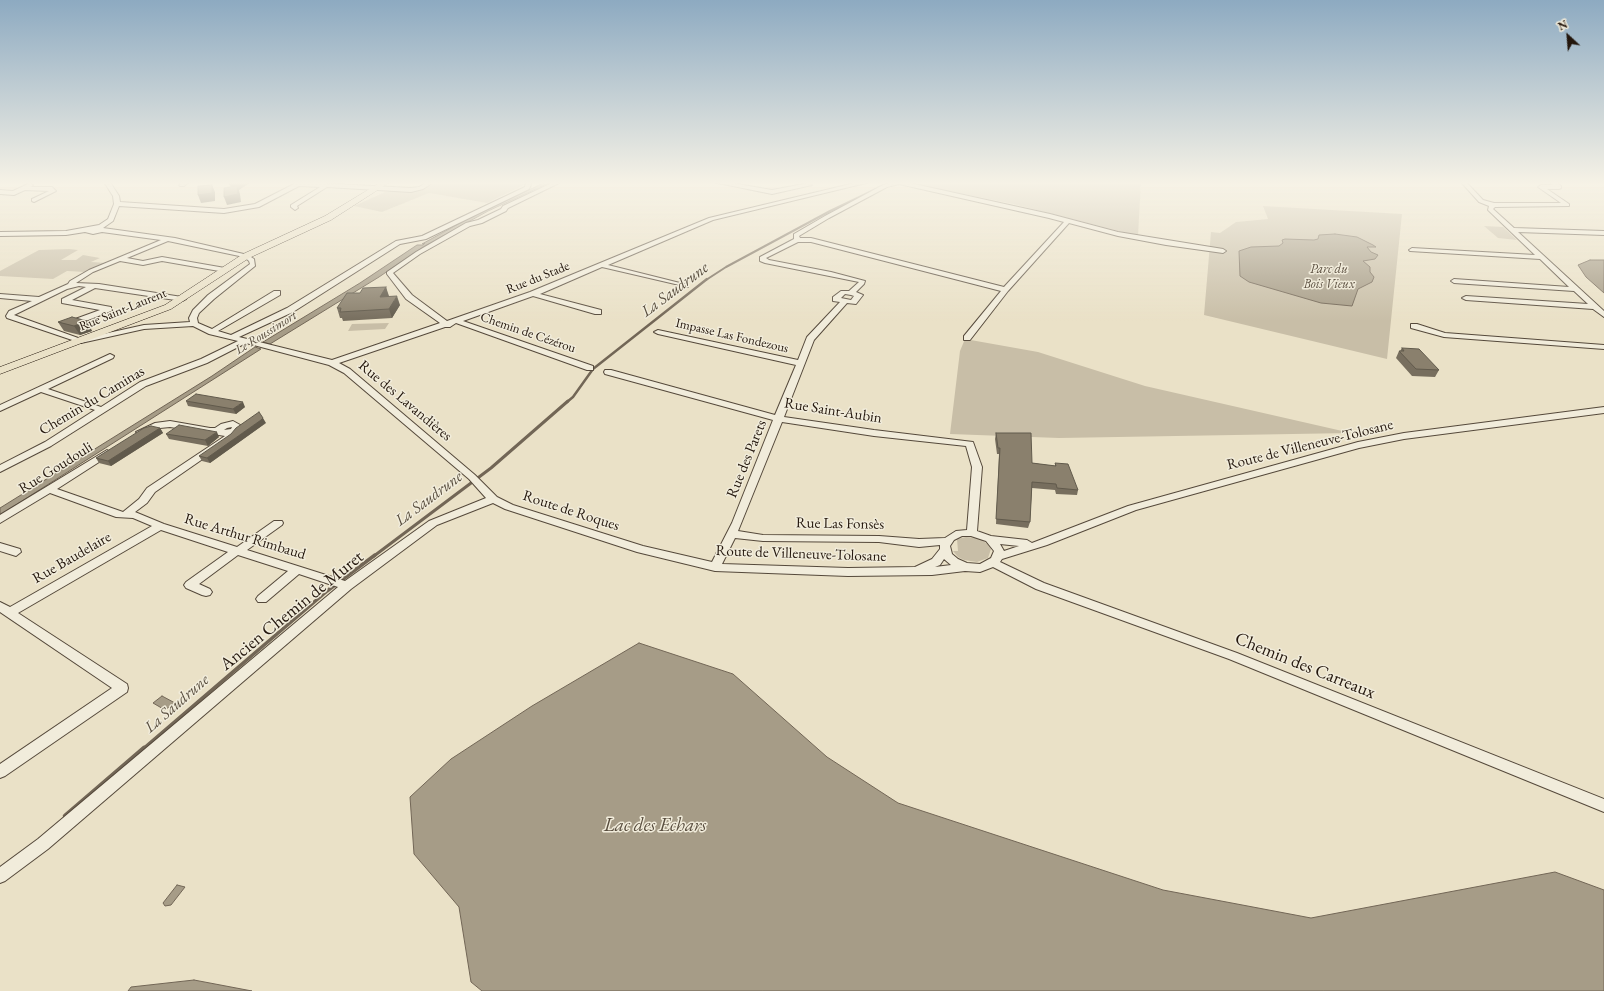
<!DOCTYPE html>
<html>
<head>
<meta charset="utf-8">
<style>
  body { margin:0 }
  #map { position:relative; width:1604px; height:991px; overflow:hidden; background:#eae1c7; font-family:"EB Garamond",serif }
  canvas { display:block }
  .north { position:absolute; left:1548px; top:16px; width:40px; height:40px; -webkit-text-stroke:3px #f1ecdb; paint-order:stroke; rotate:334deg; font-size:11px; font-weight:700; line-height:16px; text-align:center; color:#23160c }
  .north::after { content:''; display:block; margin:auto; width:14px; height:18px; background:#23160c; clip-path:polygon(50% 0,100% 100%,50% 72%,0 100%) }
</style>
</head>
<body>
<div id="map">
<canvas width="1604" height="991"></canvas>
<div class="north">N</div>
</div>
<script>
const ctx = document.querySelector('canvas').getContext('2d');
ctx.lineJoin = 'round';
function fill(path, color) { ctx.fillStyle = color; ctx.fill(path, 'evenodd'); }
const poly = rows => new Path2D(rows.map(r => 'M' + r).join(''));
function trace(path, color, width, dash) { ctx.strokeStyle = color; ctx.lineWidth = width; ctx.lineCap = dash ? 'butt' : 'round'; ctx.setLineDash(dash || []); ctx.stroke(path); }
function label(font, color, halo, rows, align = 'center') {
  ctx.font = font + ' "EB Garamond",serif'; ctx.lineWidth = 3; ctx.setLineDash([]); ctx.textBaseline = 'middle'; ctx.strokeStyle = halo; ctx.fillStyle = color; for (const [text, x, y, turn = 0] of rows) {
    ctx.save(); ctx.translate(x, y); ctx.rotate((+turn || 0) * Math.PI / 180); ctx.textAlign = isNaN(turn) ? turn : align; if (halo) ctx.strokeText(text, 0, 0); ctx.fillText(text, 0, 0); ctx.restore();
  }
}
fill(poly([
  [438,182,525,182,522,186,487,203,429,193,382,212,354,206,385,192,424,188],
  [903,182,1141,182,1138,236,1013,204],
  [1263,206,1402,214,1387,359,1204,315,1211,232,1220,233,1236,222,1268,219],
  [1484,226,1503,227,1517,240,1498,238],
  [69,249,78,250,61,260,76,260,83,255,100,258,91,262,107,263,85,272,67,271,53,279,0,276,0,271,39,250],
  [389,323,385,329,348,331,352,324],
  [965,339,1038,352,1145,386,1351,433,1059,438,950,434,960,351],
  [966,537,979,538,989,545,991,549,988,558,977,562,964,560,958,557,953,551,958,551,957,539]
]), '#c8bea7');
const water = poly([
  [546,182,551,182,488,211,423,247,379,277,270,344,263,342,360,283,417,245,423,245,425,243,422,244,471,217,546,182],
  [1335,234,1357,237,1373,245,1376,247,1367,247,1371,252,1378,255,1375,259,1363,261,1370,267,1370,272,1374,277,1372,282,1358,289,1352,306,1321,303,1249,282,1240,276,1239,251,1251,247,1279,246,1283,243,1282,240,1285,239,1314,240,1318,239,1319,235,1335,234],
  [1590,260,1604,260,1604,293,1586,277,1578,265,1590,260],
  [255,347,261,349,0,515,0,508,212,376,255,347],
  [639,643,733,674,827,757,898,803,1163,890,1311,918,1555,872,1604,890,1604,991,482,991,471,982,459,907,414,854,410,797,451,759,532,706,639,643],
  [162,696,175,703,165,710,153,703,162,696],
  [177,885,185,887,171,905,165,906,163,903,177,885],
  [194,980,252,991,128,991,131,987,194,980]
]);
fill(water, '#a69c87');
trace(water, '#726656', 1);
trace(poly([
  [706,280,726,267,830,211,880,187]
]), '#726656', 2);
trace(poly([
  [567,402,573,397,593,369,707,279]
]), '#726656', 2.5);
trace(poly([
  [374,556,491,468,568,401]
]), '#726656', 3);
trace(poly([
  [143,749,327,591,375,555]
]), '#726656', 3.5);
trace(poly([
  [65,816,144,748]
]), '#726656', 4.5);
const minor = poly([
  [104,182,110,182,119,196,120,202,224,209,255,204,298,182,411,188,419,187,427,182,434,182,423,189,411,192,327,187,297,206,298,208,295,210,291,207,291,205,320,187,299,186,259,207,224,213,119,206,113,221,103,228,175,238,248,255,254,259,255,266,214,299,199,313,197,318,198,323,212,329,274,291,280,291,280,295,218,331,231,335,287,308,396,241,422,236,525,187,526,182,532,182,529,189,426,239,400,244,293,312,239,337,332,360,440,323,406,299,387,274,387,272,416,252,466,223,478,220,501,209,503,206,554,182,561,182,508,208,506,211,482,223,470,226,420,254,393,273,412,295,447,321,530,292,709,218,859,182,870,182,713,220,608,265,688,285,688,287,602,267,540,294,601,310,601,314,595,314,533,296,463,321,593,366,593,370,587,370,456,323,450,327,445,327,339,363,350,369,475,475,497,497,513,505,643,546,712,562,732,523,773,420,605,374,604,372,605,370,611,370,775,415,796,365,658,334,654,332,658,330,798,360,807,337,840,302,833,301,833,297,841,291,849,291,859,282,765,263,760,261,760,257,794,239,794,234,825,216,883,185,894,182,905,182,1050,214,1118,232,1223,249,1226,251,1223,253,1166,245,1118,236,1069,223,1008,291,970,340,964,340,964,336,1001,291,811,242,798,242,766,258,769,260,831,272,865,281,864,284,856,292,863,295,856,304,847,303,814,340,784,417,874,430,973,442,982,467,977,531,991,536,1027,540,1032,543,1128,506,1358,442,1404,433,1604,407,1604,413,1404,439,1359,448,1136,510,1047,545,1002,559,1000,562,1044,583,1237,653,1604,799,1604,812,1229,659,1036,589,993,567,980,572,965,571,932,575,848,576,715,571,637,552,505,509,493,503,437,525,351,589,48,849,5,881,0,883,0,867,38,839,338,587,299,574,266,602,258,602,256,599,258,596,288,571,238,555,199,584,210,589,212,592,210,595,206,596,202,595,186,588,184,585,186,582,228,552,161,530,18,613,127,684,128,688,127,692,5,776,0,778,0,764,112,688,0,612,0,602,10,607,152,526,133,518,116,517,50,493,0,523,0,515,107,450,112,453,110,455,57,489,123,512,139,499,147,488,225,436,170,427,160,428,141,435,136,432,155,423,170,421,210,428,215,428,221,424,233,421,242,426,233,438,155,492,147,503,135,512,164,524,237,547,274,521,282,521,283,523,282,525,247,550,345,581,429,521,486,498,469,479,344,373,329,365,246,343,207,363,146,386,51,446,0,472,0,465,45,442,95,410,41,392,0,411,0,405,110,354,114,356,113,358,48,389,101,407,140,382,201,359,238,341,209,334,193,326,144,329,81,343,7,318,6,316,9,311,32,301,0,298,0,294,39,297,68,284,70,281,89,270,161,240,102,232,93,234,85,232,66,235,0,236,0,232,66,231,99,225,108,219,114,204,113,196,104,182],
  [899,184,1049,218,1064,222,1004,287,811,238,800,238,799,236,829,218,887,187,899,184],
  [168,241,244,257,249,261,250,264,208,295,193,310,189,318,190,322,144,325,81,339,14,315,67,289,79,286,86,287,62,299,62,303,100,310,67,322,67,326,73,326,111,311,111,307,72,300,95,288,182,301,186,299,182,297,99,284,76,283,93,272,120,261,143,265,162,261,225,272,228,270,225,268,162,257,143,261,127,258,168,241],
  [845,294,851,295,854,296,851,300,841,298,845,294],
  [782,422,874,436,966,446,972,467,967,530,956,531,945,538,919,539,879,536,763,535,738,531,782,422],
  [232,427,231,429,224,430,227,428,232,427],
  [962,536,971,536,986,541,994,551,991,558,980,564,967,563,958,559,952,554,950,546,954,540,962,536],
  [735,538,763,541,879,542,919,547,940,545,940,549,932,559,915,567,848,568,722,564,735,538],
  [1000,544,1019,546,1004,551,1000,544],
  [944,559,951,565,935,567,940,565,944,559],
  [183,182,189,182,184,186,180,186,179,185,183,182],
  [713,182,726,182,772,190,809,183,812,185,772,194,713,182],
  [1461,182,1466,182,1483,200,1494,203,1561,203,1538,187,1541,185,1553,185,1550,182,1556,182,1561,186,1561,188,1559,189,1547,189,1569,204,1569,206,1495,207,1493,209,1514,228,1604,231,1604,235,1518,232,1604,311,1604,317,1593,309,1466,300,1462,298,1466,296,1588,304,1574,291,1454,283,1451,281,1454,279,1569,287,1540,259,1410,251,1409,250,1412,248,1535,255,1488,210,1489,206,1479,202,1461,182],
  [30,183,33,185,31,187,52,187,56,191,34,202,32,201,32,199,49,191,25,190,14,195,0,194,0,190,13,191,30,183],
  [1411,324,1417,324,1445,333,1604,345,1604,349,1444,337,1411,328,1411,324],
  [0,543,20,549,21,552,16,556,0,551,0,543]
]);
const major = poly([
  [381,182,390,182,331,220,249,258,171,309,0,374,0,367,165,305,243,254,325,216,381,182]
]);
trace(minor, '#55493b', 2);
trace(major, '#23160c', 1);
fill(minor, '#f1ecdb');
fill(major, '#eae1c7');
fill(poly([
  [386,287,388,297,400,305,392,318,343,321,342,318,340,318,337,308,360,293],
  [87,321,92,331,80,335,64,331,58,322],
  [1402,348,1439,370,1435,377,1412,376,1396,358,1399,351,1400,351],
  [186,401,245,407,236,414,188,406],
  [266,423,210,463,202,461,199,456],
  [160,428,163,433,111,466,99,463,96,458],
  [996,433,1032,463,1055,466,1055,463,1078,490,1077,495,1056,494,1055,490,1032,488,1030,522,1028,528,996,524,999,454,997,454,995,439],
  [166,434,219,437,208,446,169,439]
]), '#776e5e');
fill(poly([
  [235,182,251,182,239,190,240,194,241,202,227,205,224,197,233,193,230,185],
  [212,185,215,192,215,201,201,203,198,195],
  [386,287,389,296,383,306,380,297],
  [397,296,400,305,392,318,389,309],
  [87,321,92,331,80,335,74,326],
  [243,402,245,407,236,414,233,409],
  [263,418,266,423,263,425,210,463,207,458],
  [160,428,163,433,111,466,108,461],
  [217,432,219,437,208,446,205,440]
]), '#615a4c');
const building = poly([
  [230,182,235,182,230,185,230,182],
  [212,185,212,193,198,195,198,186,212,185],
  [237,186,238,194,224,197,224,188,237,186],
  [386,287,380,297,397,296,389,309,340,312,341,308,337,308,347,293,360,293,363,288,386,287],
  [72,317,87,321,74,326,58,322,72,317],
  [1402,348,1419,349,1439,370,1416,369,1399,351,1404,351,1402,348],
  [196,394,243,402,233,409,186,401,196,394],
  [259,412,263,418,261,420,207,458,199,456,231,434,236,428,259,412],
  [179,425,217,432,205,440,166,434,179,425],
  [151,426,160,428,108,461,96,458,144,428,151,426],
  [996,433,1031,433,1032,463,1056,466,1055,463,1068,464,1078,490,1057,488,1056,484,1032,482,1030,522,996,519,1000,448,998,448,996,433]
]);
fill(building, '#8a806d');
trace(building, '#615a4c', 1);
const sky = ctx.createLinearGradient(0, 0, 0, 321);
sky.addColorStop(0, '#8daac1');
sky.addColorStop(0.57, '#f6f2e6');
sky.addColorStop(1, '#f6f2e600');
ctx.fillStyle = sky;
ctx.fillRect(0, 0, 1604, 321);
label('italic 13px', '#5d5142', '#f1ecdb', [
  ["Parc du",1329,269],
  ["Bois Vieux",1329,284]
]);
label('13px', '#23160c', '#f1ecdb', [
  ["Rue du Stade",538,278,-22],
  ["Rue Saint-Laurent",123,310,-22],
  ["Chemin de Cézérou",528,333,19],
  ["Impasse Las Fondezous",732,336,13]
]);
label('italic 13px', '#574c3d', '#f1ecdb', [
  ["Le Roussimort",266,333,-32]
]);
label('15px', '#23160c', '#f1ecdb', [
  ["Chemin du Caminas",92,401,-31],
  ["Rue des Lavandières",405,401,40],
  ["Rue Saint-Aubin",833,411,9],
  ["Route de Villeneuve-Tolosane",1310,445,-14],
  ["Rue des Parets",747,459,-68],
  ["Rue Goudouli",56,468,-32],
  ["Route de Roques",571,511,18],
  ["Rue Las Fonsès",840,524,1],
  ["Rue Arthur Rimbaud",245,537,17],
  ["Route de Villeneuve-Tolosane",801,554,2],
  ["Rue Baudelaire",72,558,-30]
]);
label('italic 16px', '#574c3d', '#f1ecdb', [
  ["La Saudrune",675,290,-37],
  ["La Saudrune",429,499,-37],
  ["La Saudrune",177,704,-41]
]);
label('18px', '#23160c', '#f1ecdb', [
  ["Ancien Chemin de Muret",292,611,-39],
  ["Chemin des Carreaux",1305,666,22]
]);
label('italic 19px', '#574c3d', '#f1ecdb', [
  ["Lac des Echars",655,826]
]);
</script>
</body>
</html>
